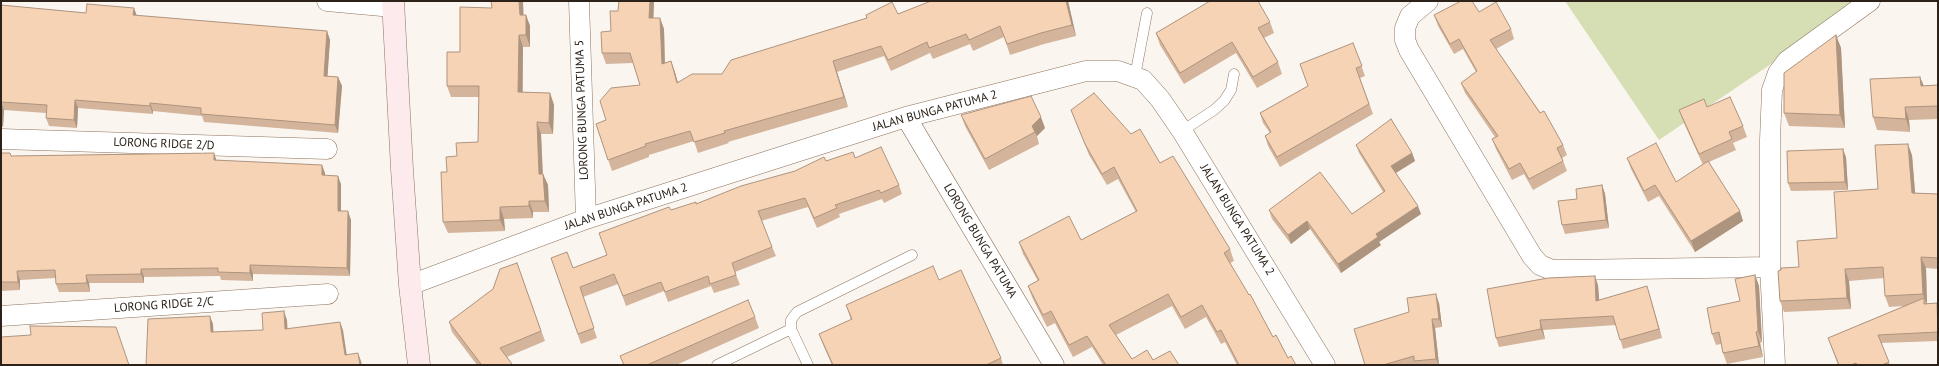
<!DOCTYPE html>
<html>
<head>
<meta charset="utf-8">
<style>
  body { margin:0 }
  #map { position:relative; width:1939px; height:366px; overflow:hidden; background:#fbf5f0; font-family:"PT Sans",sans-serif }
  canvas { display:block }
  .frame { position:absolute; inset:0; border:2px solid #2c2219; pointer-events:none }
</style>
</head>
<body>
<div id="map">
<canvas width="1939" height="366"></canvas>
<div class="frame"></div>
</div>
<script>
const ctx = document.querySelector('canvas').getContext('2d');
ctx.lineJoin = 'round';
function fill(path, color) { ctx.fillStyle = color; ctx.fill(path, 'evenodd'); }
const poly = rows => new Path2D(rows.map(r => 'M' + r).join(''));
function trace(path, color, width, dash) { ctx.strokeStyle = color; ctx.lineWidth = width; ctx.lineCap = dash ? 'butt' : 'round'; ctx.setLineDash(dash || []); ctx.stroke(path); }
function label(font, color, halo, rows, align = 'center') {
  ctx.font = font + ' "PT Sans",sans-serif'; ctx.lineWidth = 4; ctx.setLineDash([]); ctx.textBaseline = 'middle'; ctx.strokeStyle = halo; ctx.fillStyle = color; for (const [text, x, y, turn = 0] of rows) {
    ctx.save(); ctx.translate(x, y); ctx.rotate((+turn || 0) * Math.PI / 180); ctx.textAlign = isNaN(turn) ? turn : align; if (halo) ctx.strokeText(text, 0, 0); ctx.fillText(text, 0, 0); ctx.restore();
  }
}
fill(poly([
  [1565,1,1864,1,1659,140]
]), '#d6dfb3');
const lane = poly([
  [1135,76,1147,13],
  [1182,131,1214,110,1224,101,1231,90,1234,74],
  [717,365,791,329],
  [808,365,791,329,791,320,797,312,912,255]
]);
const street = poly([
  [327,1,393,7],
  [579,1,586,219],
  [1428,1,1410,16,1405,28,1405,40,1409,50,1532,256,1540,265,1552,270,1567,270,1770,267],
  [906,117,1054,365],
  [1,139,327,149],
  [410,285,586,219,906,117,1086,71,1118,71,1143,80,1160,99,1182,131,1325,365],
  [1,316,328,294],
  [1775,365,1770,267,1770,140,1772,90,1778,73,1787,61,1870,1]
]);
const secondary = poly([
  [393,1,402,169,410,285,419,365]
]);
trace(lane, '#8d735d', 11);
trace(street, '#8d735d', 21);
trace(secondary, '#8d735d', 23);
trace(lane, '#fff', 10);
trace(street, '#fff', 20);
trace(secondary, '#fceaec', 22);
fill(poly([
  [491,1,523,1,523,15,526,15,530,26,530,47,523,47,523,92,550,93,554,105,553,134,541,134,543,174,548,185,549,212,533,212,533,218,504,219,505,231,448,233,443,222,447,172,457,156,478,142,479,97,451,97,447,86,460,52,492,8],
  [619,1,654,1,653,18,660,18,664,29,665,63,671,61,678,83,722,74,898,14,940,1,1068,1,1076,36,1044,44,1010,55,1004,37,973,51,970,44,933,59,930,53,891,71,884,56,837,72,848,107,728,142,729,143,698,153,694,141,649,155,649,157,612,171,596,124,606,120,640,85,633,63,606,64,602,53,618,11],
  [1,5,86,13,137,16,327,31,330,40,327,76,338,77,342,86,338,133,204,122,202,116,153,111,153,114,78,108,77,128,49,126,46,118,46,113,4,110,3,127,1,127],
  [1479,12,1511,29,1514,39,1496,49,1563,145,1567,155,1562,158,1567,171,1533,190,1524,174,1512,180,1496,149,1492,139,1495,137,1465,93,1461,83,1476,72,1463,49,1454,54,1438,26,1434,15],
  [1270,22,1274,33,1264,38,1278,62,1282,74,1257,88,1236,53,1184,84,1160,45,1156,33],
  [1836,35,1841,48,1845,128,1789,126,1784,113],
  [1353,43,1365,76,1360,78,1373,114,1280,167,1268,146,1265,136,1270,133,1263,123,1260,113,1308,86],
  [1920,77,1924,86,1938,85,1938,119,1909,120,1910,132,1877,130,1873,117],
  [1707,107,1743,126,1747,137,1733,143,1736,150,1709,162,1743,221,1695,252,1659,196,1648,202,1631,169,1627,158,1676,182,1703,165,1683,121,1679,110],
  [1071,110,1131,134,1160,163,1230,249,1234,261,1230,263,1273,337,1288,358,1296,365,1237,365,1225,342,1221,344,1206,317,1185,329,1172,306,1116,335,1132,359,1153,360,1179,365,1103,365,1092,347,1073,357,1055,323,1047,327,1032,297,1028,286,1038,281,1023,254,1019,242,1081,240,1136,212,1118,179,1107,185,1089,155],
  [961,115,1045,128,1037,136,1039,144,989,170,965,126],
  [1356,145,1412,153,1415,161,1396,173,1421,214,1379,242,1381,245,1341,273,1310,229,1291,244,1272,219,1269,210,1352,214,1383,192,1359,153],
  [1,153,12,156,214,153,216,160,325,173,325,175,341,184,341,211,351,220,350,276,253,274,253,281,221,280,220,276,144,277,144,283,89,283,90,292,59,292,56,284,56,278,20,280,20,290,1,291],
  [1912,155,1915,193,1938,194,1938,269,1926,268,1927,304,1937,303,1938,305,1938,341,1881,343,1890,365,1838,365,1828,338,1904,306,1889,307,1885,296,1884,278,1849,281,1851,309,1784,312,1780,301,1799,267,1837,238,1878,189],
  [1846,157,1848,190,1791,191,1788,183],
  [855,158,899,185,902,194,884,203,882,199,839,214,840,217,817,228,808,207,761,221,776,256,735,272,740,285,714,293,711,286,668,302,664,291,626,306,618,284,583,297,597,338,581,344,551,258,573,268,607,255,671,210,696,204,795,171,826,161],
  [1602,185,1605,194,1609,228,1565,234,1562,225,1577,199],
  [517,263,545,341,507,357,512,365,477,365,452,332,449,322,493,289],
  [1755,275,1759,286,1762,342,1760,343,1763,357,1727,364,1723,353,1721,344,1716,345,1712,334,1740,301],
  [939,280,1001,358,1003,365,832,365,824,347,819,334,851,320,846,305],
  [1598,285,1599,300,1647,286,1650,296,1662,338,1623,349,1616,325,1543,330,1545,339,1499,347,1496,338],
  [1439,303,1442,327,1435,328,1439,365,1416,365,1415,364,1413,365,1365,365,1409,312],
  [755,317,759,328,676,365,624,365,620,356]
]), '#d4b59c');
fill(poly([
  [519,1,523,1,524,26,520,15],
  [650,1,654,1,653,29,649,18],
  [1066,1,1068,1,1076,36,1072,25],
  [134,8,137,16,133,15],
  [526,15,530,26,530,47,526,35],
  [660,18,664,29,665,75,662,64],
  [327,31,330,40,327,84,324,76],
  [519,35,523,47,522,104,518,92],
  [1836,35,1841,48,1845,128,1840,115],
  [671,61,675,72,681,94,677,83],
  [833,61,837,72,848,107,844,97],
  [338,77,342,86,338,133,335,125],
  [1920,77,1925,89,1921,86],
  [550,93,554,105,553,134,549,123],
  [75,100,78,108,77,128,74,120],
  [1,102,4,110,3,127,1,122],
  [150,103,153,111,153,114,150,106],
  [1905,107,1909,120,1910,132,1906,119],
  [1041,117,1045,128,1037,136,1032,126],
  [537,122,541,134,543,185,539,174],
  [1908,144,1912,155,1916,204,1912,193],
  [1843,149,1846,157,1848,190,1845,182],
  [214,153,217,162,214,160],
  [1412,153,1415,161,1394,174,1391,166],
  [322,165,325,173,325,184,322,175],
  [543,174,548,185,549,212,545,201],
  [338,176,341,184,341,219,338,211],
  [1602,185,1605,194,1609,228,1606,220],
  [529,201,533,212,533,218,529,206],
  [1418,206,1421,214,1379,242,1381,245,1341,273,1338,264,1376,234],
  [500,207,504,219,505,231,500,220],
  [348,211,351,220,350,276,347,268],
  [1740,211,1743,221,1695,252,1691,241],
  [1307,221,1310,229,1291,244,1288,235],
  [1921,257,1926,268,1927,305,1923,294],
  [250,265,253,274,253,281,250,273],
  [141,269,144,277,144,283,141,274],
  [1845,269,1849,281,1851,309,1847,298],
  [17,271,20,280,20,290,18,282],
  [86,275,89,283,90,292,87,283],
  [1755,275,1759,286,1762,342,1758,331],
  [1595,276,1598,285,1600,310,1596,301],
  [1647,286,1650,296,1662,338,1659,329],
  [1436,294,1439,303,1442,327,1439,319],
  [284,311,287,320,288,337,285,329],
  [210,316,213,324,214,340,211,332],
  [1432,319,1435,328,1439,365,1436,359],
  [1540,320,1543,330,1545,339,1541,329],
  [340,322,343,330,348,363,345,355],
  [1756,332,1760,343,1763,357,1759,346],
  [358,353,361,361,362,365,360,365]
]), '#ad947f');
const building = poly([
  [491,1,519,1,520,15,526,15,526,35,519,35,518,92,550,93,549,123,537,122,539,174,543,174,545,201,529,201,529,206,500,207,500,220,443,222,441,172,447,172,446,157,457,156,456,143,478,142,479,86,447,86,447,52,460,52,460,7,492,8,491,1],
  [619,1,650,1,649,18,660,18,662,64,671,61,677,83,692,74,722,74,731,60,867,18,866,15,892,2,898,14,931,1,939,1,939,2,940,1,1066,1,1072,25,1041,33,1007,44,1000,26,969,40,966,34,929,48,927,42,888,60,881,46,833,61,844,97,724,131,725,133,694,142,690,131,645,144,646,146,608,160,596,124,606,120,600,101,611,88,640,85,630,53,602,53,601,32,611,31,610,11,618,11,619,1],
  [1210,1,1258,1,1270,22,1258,28,1278,62,1253,77,1232,42,1180,73,1156,33,1210,1],
  [1461,1,1472,1,1479,12,1496,2,1511,29,1490,40,1540,113,1544,111,1563,145,1557,148,1563,161,1529,179,1520,163,1509,169,1492,139,1498,136,1461,83,1477,71,1459,39,1450,44,1434,15,1461,1],
  [87,4,134,8,133,15,327,31,324,76,338,77,335,125,201,114,201,108,150,103,150,106,75,100,74,120,46,118,47,105,1,102,1,103,1,5,86,13,87,4],
  [1836,35,1840,115,1784,113,1784,73,1836,35],
  [1353,43,1362,66,1356,68,1369,104,1277,157,1265,136,1271,132,1260,113,1308,86,1300,64,1353,43],
  [1920,77,1921,86,1938,85,1938,106,1905,107,1906,119,1873,117,1870,79,1920,77],
  [1094,93,1131,134,1140,129,1160,163,1173,156,1230,249,1224,253,1249,295,1250,294,1273,337,1276,335,1288,358,1291,356,1296,365,1239,365,1221,330,1217,332,1202,305,1181,317,1168,294,1109,325,1132,359,1147,350,1153,360,1170,351,1179,365,1106,365,1087,336,1069,345,1051,311,1043,315,1028,286,1039,280,1019,242,1069,216,1081,240,1137,211,1114,167,1102,174,1085,144,1071,110,1094,93],
  [1031,96,1041,117,1032,126,1035,132,985,159,961,115,1031,96],
  [1730,97,1743,126,1729,132,1732,139,1699,154,1679,110,1704,99,1707,107,1730,97],
  [1391,119,1412,153,1391,166,1418,206,1376,234,1378,237,1338,264,1307,221,1288,235,1269,210,1320,172,1352,214,1385,191,1356,145,1391,119],
  [1656,143,1676,182,1708,161,1740,211,1691,241,1655,185,1644,191,1627,158,1656,143],
  [1908,144,1912,193,1938,194,1938,258,1921,257,1923,294,1885,296,1883,267,1845,269,1847,298,1780,301,1778,271,1781,270,1781,268,1799,267,1797,241,1837,238,1834,192,1878,189,1875,145,1908,144],
  [881,147,899,185,881,193,879,190,835,205,837,208,814,218,805,198,758,211,772,247,732,263,736,275,710,284,708,276,665,292,661,282,623,296,614,274,580,287,594,328,578,334,551,258,567,252,573,268,607,255,599,233,669,207,671,210,696,202,696,204,741,186,795,171,824,157,826,161,853,152,855,158,881,147],
  [1843,149,1845,182,1788,183,1787,151,1843,149],
  [1,153,10,153,11,156,214,153,214,160,322,165,322,175,338,176,338,211,348,211,347,268,250,265,250,273,218,272,218,268,141,269,141,274,86,275,87,283,56,284,55,270,17,271,18,282,1,282,1,153],
  [1602,185,1606,220,1562,225,1558,201,1577,199,1576,189,1602,185],
  [517,263,541,331,500,348,512,364,510,365,480,365,481,364,449,322,493,289,500,269,517,263],
  [933,266,939,280,961,270,1001,358,986,365,833,365,819,334,852,319,846,305,933,266],
  [1755,275,1758,331,1756,332,1759,346,1723,353,1719,332,1712,334,1707,308,1740,301,1735,279,1755,275],
  [1595,276,1596,301,1647,286,1659,329,1620,340,1613,316,1540,320,1541,329,1496,338,1487,289,1548,278,1595,276],
  [1436,294,1439,319,1432,319,1436,359,1414,361,1414,356,1383,365,1365,365,1354,329,1409,312,1407,298,1436,294],
  [1924,298,1924,304,1937,303,1938,332,1878,335,1889,362,1882,365,1857,365,1856,363,1851,365,1839,365,1828,338,1924,298],
  [748,300,755,317,647,365,624,365,620,356,748,300],
  [284,311,285,329,340,322,345,355,358,353,360,365,146,365,148,319,210,316,211,332,263,330,262,313,284,311],
  [30,326,116,327,129,365,1,365,1,337,31,335,30,326]
]);
fill(building, '#f7d3b5');
trace(building, '#ad947f', 1);
label('12px', '#2c2219', '#fff', [
  ["LORONG BUNGA PATUMA 5",582,110,-92],
  ["JALAN BUNGA PATUMA 2",935,111,-15],
  ["LORONG RIDGE 2/D",164,144,2],
  ["JALAN BUNGA PATUMA 2",626,207,-18],
  ["JALAN BUNGA PATUMA 2",1237,220,58],
  ["LORONG BUNGA PATUMA",980,241,59],
  ["LORONG RIDGE 2/C",164,305,-4]
]);
</script>
</body>
</html>
